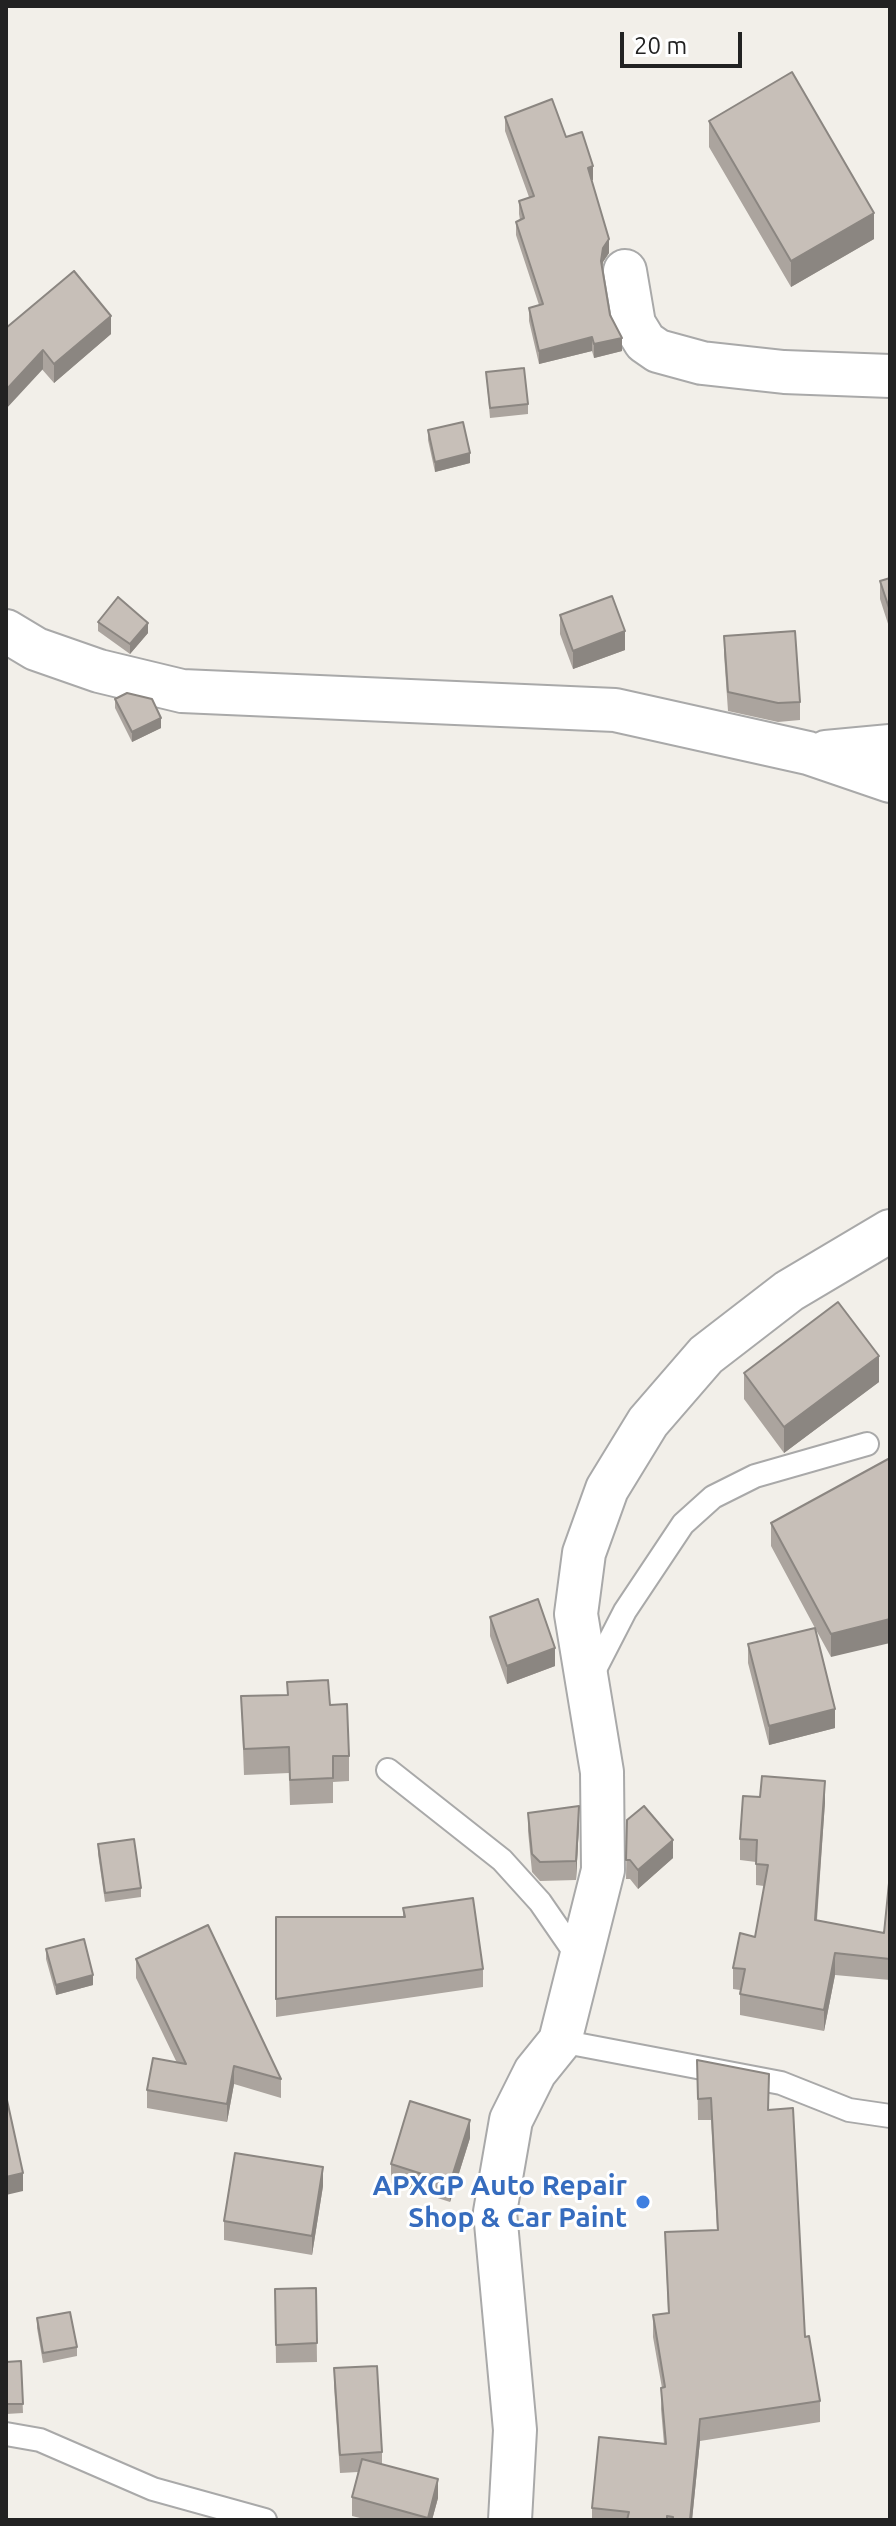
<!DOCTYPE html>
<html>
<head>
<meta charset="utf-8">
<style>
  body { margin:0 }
  #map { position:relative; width:896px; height:2526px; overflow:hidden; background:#f2efe9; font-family:Ubuntu,sans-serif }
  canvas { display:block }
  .frame { position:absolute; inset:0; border:8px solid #222; pointer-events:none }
  .scale { position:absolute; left:620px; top:32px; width:122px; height:36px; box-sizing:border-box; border:4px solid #222; border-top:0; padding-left:10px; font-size:24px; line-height:28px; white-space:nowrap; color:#222; -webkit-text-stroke:6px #fff; paint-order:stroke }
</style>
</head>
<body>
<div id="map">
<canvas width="896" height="2526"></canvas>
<div class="frame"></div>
<div class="scale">20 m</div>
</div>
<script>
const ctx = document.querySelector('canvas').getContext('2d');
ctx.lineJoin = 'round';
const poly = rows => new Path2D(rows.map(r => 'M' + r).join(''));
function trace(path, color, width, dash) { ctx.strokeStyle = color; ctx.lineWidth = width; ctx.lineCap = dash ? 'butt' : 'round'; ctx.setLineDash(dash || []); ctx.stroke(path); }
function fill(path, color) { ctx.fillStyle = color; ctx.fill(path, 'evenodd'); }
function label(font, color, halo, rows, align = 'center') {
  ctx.font = font + ' Ubuntu,sans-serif'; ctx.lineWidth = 6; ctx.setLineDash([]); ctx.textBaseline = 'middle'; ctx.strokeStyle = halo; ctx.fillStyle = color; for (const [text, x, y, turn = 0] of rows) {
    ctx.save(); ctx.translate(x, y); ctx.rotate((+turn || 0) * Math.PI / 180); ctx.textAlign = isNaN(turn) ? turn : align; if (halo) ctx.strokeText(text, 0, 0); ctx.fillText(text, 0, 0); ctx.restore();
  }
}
const service = poly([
  [590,1679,625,1611,683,1524,713,1497,755,1476,867,1444],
  [388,1770,502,1860,540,1902,580,1960],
  [560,2041,781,2083,849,2110,890,2116],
  [6,2434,40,2440,153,2489,265,2520]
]);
const minor = poly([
  [625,271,634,324,645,342,658,351,702,363,784,372,890,376],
  [6,631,36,649,99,671,182,691,615,710,808,753,890,781],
  [826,752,890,746],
  [510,2520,515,2430,495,2212,511,2120,535,2072,560,2041,603,1870,602,1772,576,1614,584,1553,607,1489,648,1422,706,1355,789,1291,890,1231]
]);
trace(service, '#a9a9a9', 26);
trace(minor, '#a9a9a9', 46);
trace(service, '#fff', 22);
trace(minor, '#fff', 42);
fill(poly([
  [505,117,566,137,593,180,592,180,609,253,603,262,602,267,610,315,622,351,594,358,592,351,539,364,529,321,529,308,539,305,516,235,516,222,520,220,519,214,519,201,529,197,505,131],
  [709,121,874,239,791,287,709,147],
  [6,328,111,334,54,383],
  [486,372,528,404,528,414,490,418],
  [428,430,470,463,435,472,428,440],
  [890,578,890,630,880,599,880,581],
  [560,615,625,650,573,669,560,634],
  [98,622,148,633,130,654,98,631],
  [724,636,800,702,800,720,778,722,728,711,724,654],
  [115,699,161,728,132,742,115,708],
  [744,1373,879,1382,784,1453,744,1399],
  [890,1458,831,1657,815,1628,835,1728,769,1745,748,1663,748,1644,815,1628,771,1546,771,1523],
  [490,1617,555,1666,507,1684,490,1636],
  [287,1682,330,1705,349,1756,349,1781,333,1782,333,1803,290,1805,289,1773,244,1775,241,1696,287,1695],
  [825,1802,817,1920,884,1933,890,1884,890,1980,835,1975,824,2031,740,2015,740,1990,733,1989,733,1968,755,1937,764,1886,756,1885,756,1862,740,1860,740,1839],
  [528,1813,579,1825,576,1880,540,1881,532,1872,528,1831],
  [627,1820,673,1858,638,1889,630,1879,626,1879],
  [98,1844,141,1888,141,1897,105,1902,98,1854],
  [403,1908,483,1969,483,1987,276,2017,276,1917,403,1917],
  [46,1949,93,1985,56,1995,46,1959],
  [136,1959,281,2079,281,2098,234,2084,227,2122,147,2108,147,2090,177,2063,136,1978],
  [697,2060,768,2110,805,2337,820,2401,820,2422,700,2441,692,2520,592,2520,592,2508,664,2444,661,2409,662,2388,653,2337,653,2315,668,2313,665,2232,717,2230,711,2120,698,2120],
  [470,2138,450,2202,391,2183,391,2164],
  [323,2186,312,2255,224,2240,224,2221],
  [316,2288,317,2362,276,2363,275,2289],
  [37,2318,77,2347,77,2356,43,2363,37,2328],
  [21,2361,23,2413,6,2414,6,2362],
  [334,2368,382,2452,382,2464,438,2498,432,2520,368,2520,352,2516,352,2497,358,2472,340,2473,334,2386]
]), '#aba49e');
fill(poly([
  [593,166,593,180,588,182,588,168],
  [874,213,874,239,791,287,791,261],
  [609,239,609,253,603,262,601,274,603,248],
  [111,316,111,334,54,383,54,364],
  [592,337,592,351,539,364,539,351],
  [622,338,622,351,594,358,594,344],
  [43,350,43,369,6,409,6,390],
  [470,453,470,463,435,472,435,462],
  [148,623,148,633,130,654,130,644],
  [625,631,625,650,573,669,573,651],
  [161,718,161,728,132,742,132,732],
  [879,1356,879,1382,784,1453,784,1427],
  [890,1619,890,1643,831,1657,831,1634],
  [555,1648,555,1666,507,1684,507,1666],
  [835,1709,835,1728,769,1745,769,1726],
  [825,1781,825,1802,815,1941,815,1920],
  [579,1806,579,1825,576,1880,576,1861],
  [673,1840,673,1858,638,1889,638,1870],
  [835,1953,835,1975,824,2031,824,2010],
  [93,1975,93,1985,56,1995,56,1985],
  [234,2066,234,2084,227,2122,227,2104],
  [470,2120,470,2138,450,2202,450,2183],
  [323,2167,323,2186,312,2255,312,2236],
  [23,2173,23,2191,6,2195,6,2177],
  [700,2419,700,2441,692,2520,690,2520],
  [438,2479,438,2498,432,2520,428,2520]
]), '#8b8681');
const building = poly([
  [792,72,874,213,791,261,709,121,792,72],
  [552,99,566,137,582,132,593,166,588,168,609,239,603,248,601,261,610,315,622,338,594,344,592,337,539,351,529,308,543,304,516,222,524,218,519,201,534,196,505,117,552,99],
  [74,271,111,316,54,364,43,350,6,390,6,328,74,271],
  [524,368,528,404,490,408,486,372,524,368],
  [463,422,470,453,435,462,428,430,463,422],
  [890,578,890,611,880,581,890,578],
  [612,596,625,631,573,651,560,615,612,596],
  [118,597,148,623,130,644,98,622,118,597],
  [795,631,800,702,778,703,728,692,724,636,795,631],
  [127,693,152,699,161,718,132,732,115,699,127,693],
  [838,1302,879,1356,784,1427,744,1373,838,1302],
  [890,1458,890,1619,831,1634,771,1523,890,1458],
  [538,1599,555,1648,507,1666,490,1617,538,1599],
  [815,1628,835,1709,769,1726,748,1644,815,1628],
  [328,1680,330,1705,347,1704,349,1756,333,1756,333,1778,290,1780,289,1747,244,1749,241,1696,288,1695,287,1682,328,1680],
  [762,1776,825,1781,815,1920,884,1933,889,1883,890,1884,890,1959,835,1953,824,2010,740,1994,745,1969,733,1968,740,1933,755,1937,768,1865,756,1864,757,1840,740,1839,743,1796,760,1797,762,1776],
  [579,1806,576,1861,540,1862,532,1854,528,1813,579,1806],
  [644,1806,673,1840,638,1870,630,1860,626,1860,627,1820,644,1806],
  [134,1839,141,1888,105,1893,98,1844,134,1839],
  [473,1898,483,1969,276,1999,276,1917,405,1917,403,1908,473,1898],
  [208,1925,281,2079,234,2066,227,2104,147,2090,153,2058,186,2064,136,1959,208,1925],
  [84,1939,93,1975,56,1985,46,1949,84,1939],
  [697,2060,769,2074,768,2110,793,2108,805,2337,809,2336,820,2401,700,2419,690,2520,673,2520,673,2517,667,2516,667,2520,627,2520,629,2512,592,2508,599,2437,666,2444,661,2388,665,2387,653,2315,669,2313,665,2232,718,2230,711,2098,698,2099,697,2060],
  [6,2100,7,2100,23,2173,6,2177,6,2100],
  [410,2101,470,2120,450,2183,391,2164,410,2101],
  [235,2153,323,2167,312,2236,224,2221,235,2153],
  [316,2288,317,2343,276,2345,275,2289,316,2288],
  [70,2312,77,2347,43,2353,37,2318,70,2312],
  [21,2361,23,2404,6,2404,6,2362,21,2361],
  [377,2366,382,2452,340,2455,334,2368,377,2366],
  [362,2459,438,2479,428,2518,352,2497,362,2459]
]);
fill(building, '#c7bfb8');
trace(building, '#8b8681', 2);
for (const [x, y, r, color] of [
  [643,2202,8,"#3f7fe0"]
]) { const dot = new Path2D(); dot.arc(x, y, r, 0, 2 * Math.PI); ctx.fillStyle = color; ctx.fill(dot); trace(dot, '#fff', 3); }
label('bold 28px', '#366cbe', '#fff', [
  ["APXGP Auto Repair",627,2186],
  ["Shop & Car Paint",627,2218]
], 'right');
</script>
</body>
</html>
